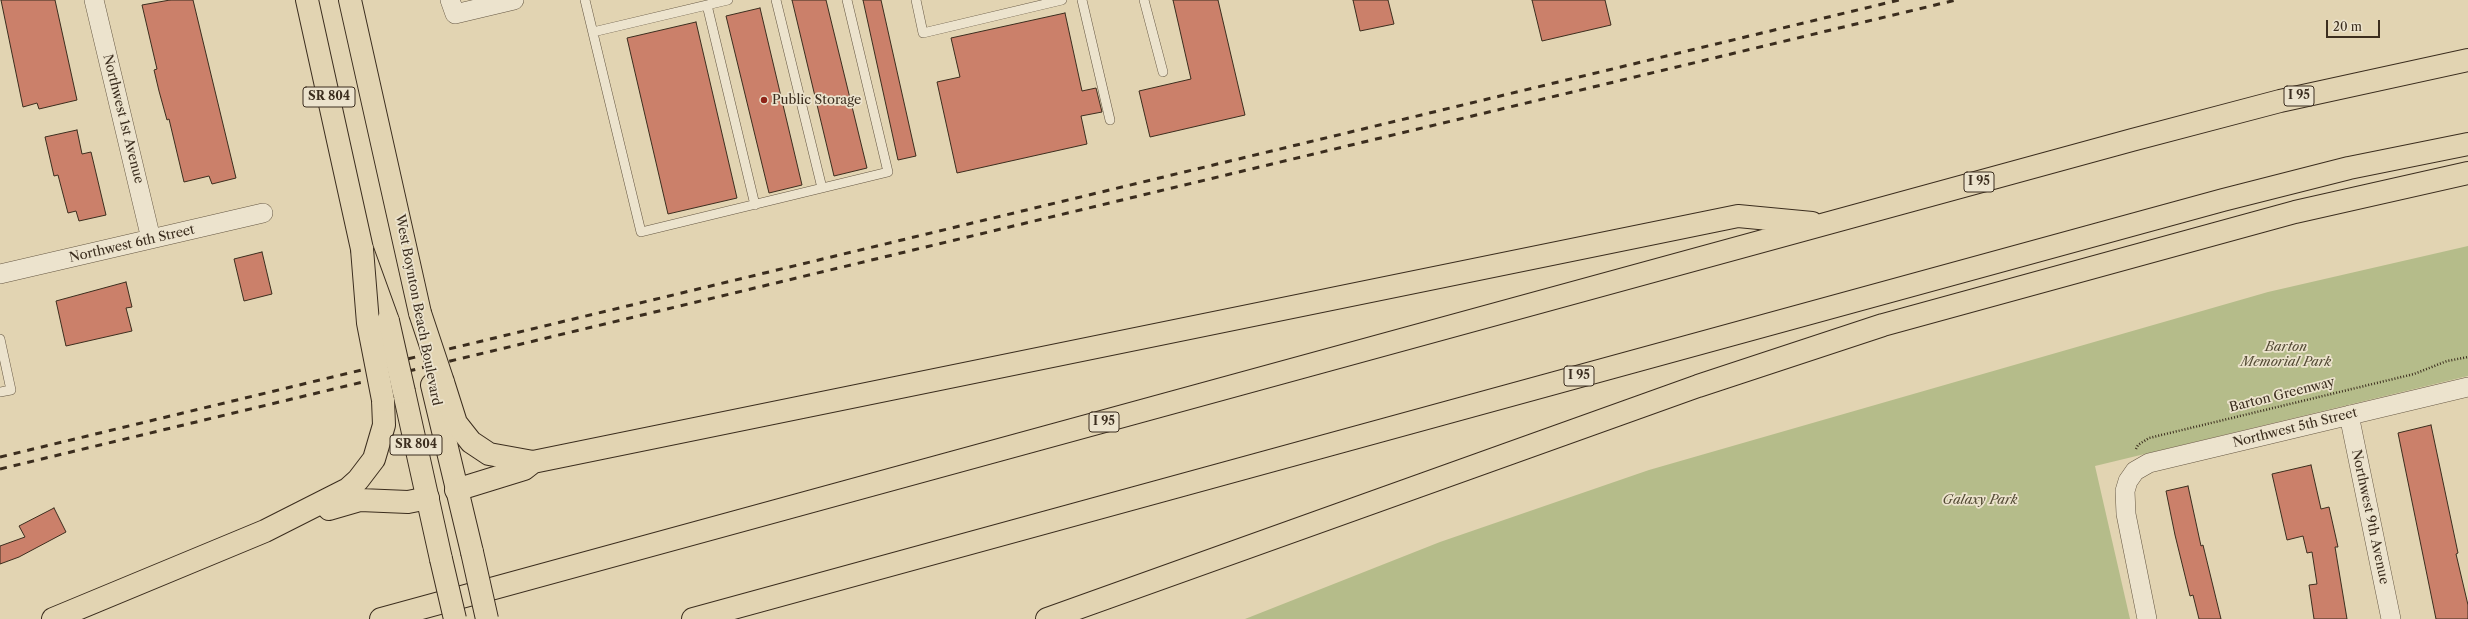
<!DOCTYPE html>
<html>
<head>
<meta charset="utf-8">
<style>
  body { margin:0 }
  #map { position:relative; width:2468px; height:619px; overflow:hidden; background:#e2d4b2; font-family:"Libre Caslon Text",serif }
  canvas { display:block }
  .scale { position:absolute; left:2326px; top:20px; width:54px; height:18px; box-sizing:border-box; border:2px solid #3b2d1e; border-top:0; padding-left:5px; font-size:12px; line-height:14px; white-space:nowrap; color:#3b2d1e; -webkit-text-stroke:3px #ece3cd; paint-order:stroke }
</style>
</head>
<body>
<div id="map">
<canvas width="2468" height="619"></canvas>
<div class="scale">20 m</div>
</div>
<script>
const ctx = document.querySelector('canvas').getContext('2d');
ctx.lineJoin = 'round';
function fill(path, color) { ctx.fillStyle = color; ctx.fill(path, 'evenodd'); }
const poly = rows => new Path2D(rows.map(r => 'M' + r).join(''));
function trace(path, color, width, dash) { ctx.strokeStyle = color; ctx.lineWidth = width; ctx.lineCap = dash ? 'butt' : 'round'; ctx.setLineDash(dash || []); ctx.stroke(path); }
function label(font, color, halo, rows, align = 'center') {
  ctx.font = font + ' "Libre Caslon Text",serif'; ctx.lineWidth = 3.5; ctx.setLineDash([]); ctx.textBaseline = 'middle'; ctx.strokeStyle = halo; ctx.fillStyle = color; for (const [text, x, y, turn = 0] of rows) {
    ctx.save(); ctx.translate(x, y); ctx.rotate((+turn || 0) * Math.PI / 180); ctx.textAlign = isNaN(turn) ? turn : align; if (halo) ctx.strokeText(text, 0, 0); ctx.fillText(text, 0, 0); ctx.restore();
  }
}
fill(poly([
  [2468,246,2468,376,2095,466,2130,619,1245,619,1440,542,1649,470,2268,292]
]), '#b5bc8a');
const building = poly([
  [1,0,55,0,77,100,39,109,37,103,23,107,1,0],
  [170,0,193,0,236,178,212,184,209,176,184,182,169,119,167,120,159,91,154,70,157,69,142,5,170,0],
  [792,0,826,0,867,168,834,176,792,0],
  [863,0,881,0,916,156,898,160,863,0],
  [1173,0,1218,0,1245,115,1150,137,1139,91,1191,79,1173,0],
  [1353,0,1388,0,1394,24,1360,31,1353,0],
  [1532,0,1605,0,1611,25,1542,41,1532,0],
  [760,8,802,185,769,193,726,16,760,8],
  [1065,13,1082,91,1096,88,1102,112,1081,116,1087,144,957,173,937,82,960,77,951,38,1065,13],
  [696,22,737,198,668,214,627,38,696,22],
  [77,130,82,154,91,152,106,215,79,221,76,211,68,213,58,175,54,176,45,137,77,130],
  [262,252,272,294,244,301,234,259,262,252],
  [126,282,132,307,126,308,132,331,66,346,56,301,126,282],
  [2431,425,2458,553,2456,554,2468,605,2468,619,2436,619,2398,433,2431,425],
  [2311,465,2321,509,2329,507,2338,547,2335,547,2347,619,2314,619,2309,585,2317,584,2312,552,2307,553,2303,536,2287,540,2272,474,2311,465],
  [2188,486,2201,546,2203,545,2221,619,2199,619,2193,595,2190,596,2175,535,2166,491,2188,486],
  [54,508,66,532,19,557,0,564,0,546,25,537,19,526,54,508]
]);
fill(building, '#cb806a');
trace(building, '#3b2d1e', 1);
const lane = poly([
  [585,0,641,232,888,172,847,0],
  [776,0,822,188],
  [916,0,923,33,1062,0],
  [1082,0,1110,120],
  [1144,0,1163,72],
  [707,5,755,205],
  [593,32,728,0],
  [0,339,11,390,0,392]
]);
const street = poly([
  [94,0,151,239],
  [450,0,455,14,514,0],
  [0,274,263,213],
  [2349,415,2391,619],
  [2147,619,2126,514,2125,491,2128,481,2135,471,2149,463,2468,387]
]);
const primary = poly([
  [307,0,362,249,388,321],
  [350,0,420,313],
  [432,385,472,552],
  [404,392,441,559]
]);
const highway = poly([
  [443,382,456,423,471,442,489,454,533,462,1738,216,1812,223],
  [456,490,524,469,533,462],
  [329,509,360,500,408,502,428,498],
  [53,619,265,531,348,489,358,480,374,459,384,425,383,400],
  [381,619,2132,140,2280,101,2468,60],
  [693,619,2223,200,2349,168,2468,144],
  [1047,619,1698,386,1883,325,2295,212,2468,173]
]);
trace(lane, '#655743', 10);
trace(street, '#655743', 20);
trace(primary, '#3b2d1e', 24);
trace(highway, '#3b2d1e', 24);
trace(poly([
  [2136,449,2138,445,2149,438,2414,374,2447,361,2468,357]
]), '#3b2d1e', 2.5, [1, 2]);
trace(lane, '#ece3cd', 9);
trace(street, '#ece3cd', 19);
trace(primary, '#e2d4b2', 22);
trace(highway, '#e2d4b2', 22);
trace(poly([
  [0,457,1899,0],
  [0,469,1956,0]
]), '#3b2d1e', 3, [7, 7]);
const primaryBridge = poly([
  [388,321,404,392],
  [472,552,487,619],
  [441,559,455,619]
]);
const highwayBridge = poly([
  [362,249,368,323,383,400],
  [420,313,443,382]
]);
trace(primaryBridge, '#3b2d1e', 24, []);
trace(highwayBridge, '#3b2d1e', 24, []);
trace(primaryBridge, '#e2d4b2', 22);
trace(highwayBridge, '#e2d4b2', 22);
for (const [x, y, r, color] of [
  [764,100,4,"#8f2418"]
]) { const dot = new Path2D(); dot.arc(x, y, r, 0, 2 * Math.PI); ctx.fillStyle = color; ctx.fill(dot); trace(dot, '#ece3cd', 1.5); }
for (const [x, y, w] of [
  [2299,96,30],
  [329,97,52],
  [1979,182,30],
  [1579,376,30],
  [1104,422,30],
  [416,445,52]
]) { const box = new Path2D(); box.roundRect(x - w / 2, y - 10, w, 20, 3); ctx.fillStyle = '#ece3cd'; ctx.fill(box); trace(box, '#3b2d1e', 1); }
label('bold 12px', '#3b2d1e', null, [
  ["I 95",2299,96],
  ["SR 804",329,97],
  ["I 95",1979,182],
  ["I 95",1579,376],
  ["I 95",1104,422],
  ["SR 804",416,445]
]);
label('13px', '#3b2d1e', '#ece3cd', [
  ["Public Storage",772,100]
], 'left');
label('13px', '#3b2d1e', '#ece3cd', [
  ["Northwest 1st Avenue",123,119,76],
  ["Northwest 6th Street",132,244,-13],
  ["West Boynton Beach Boulevard",418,310,79],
  ["Barton Greenway",2282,395,-14],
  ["Northwest 5th Street",2295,428,-14],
  ["Northwest 9th Avenue",2370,517,78]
]);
label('italic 13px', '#534a34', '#ece3cd', [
  ["Barton",2286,347],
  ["Memorial Park",2286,362],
  ["Galaxy Park",1980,500]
]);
</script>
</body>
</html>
